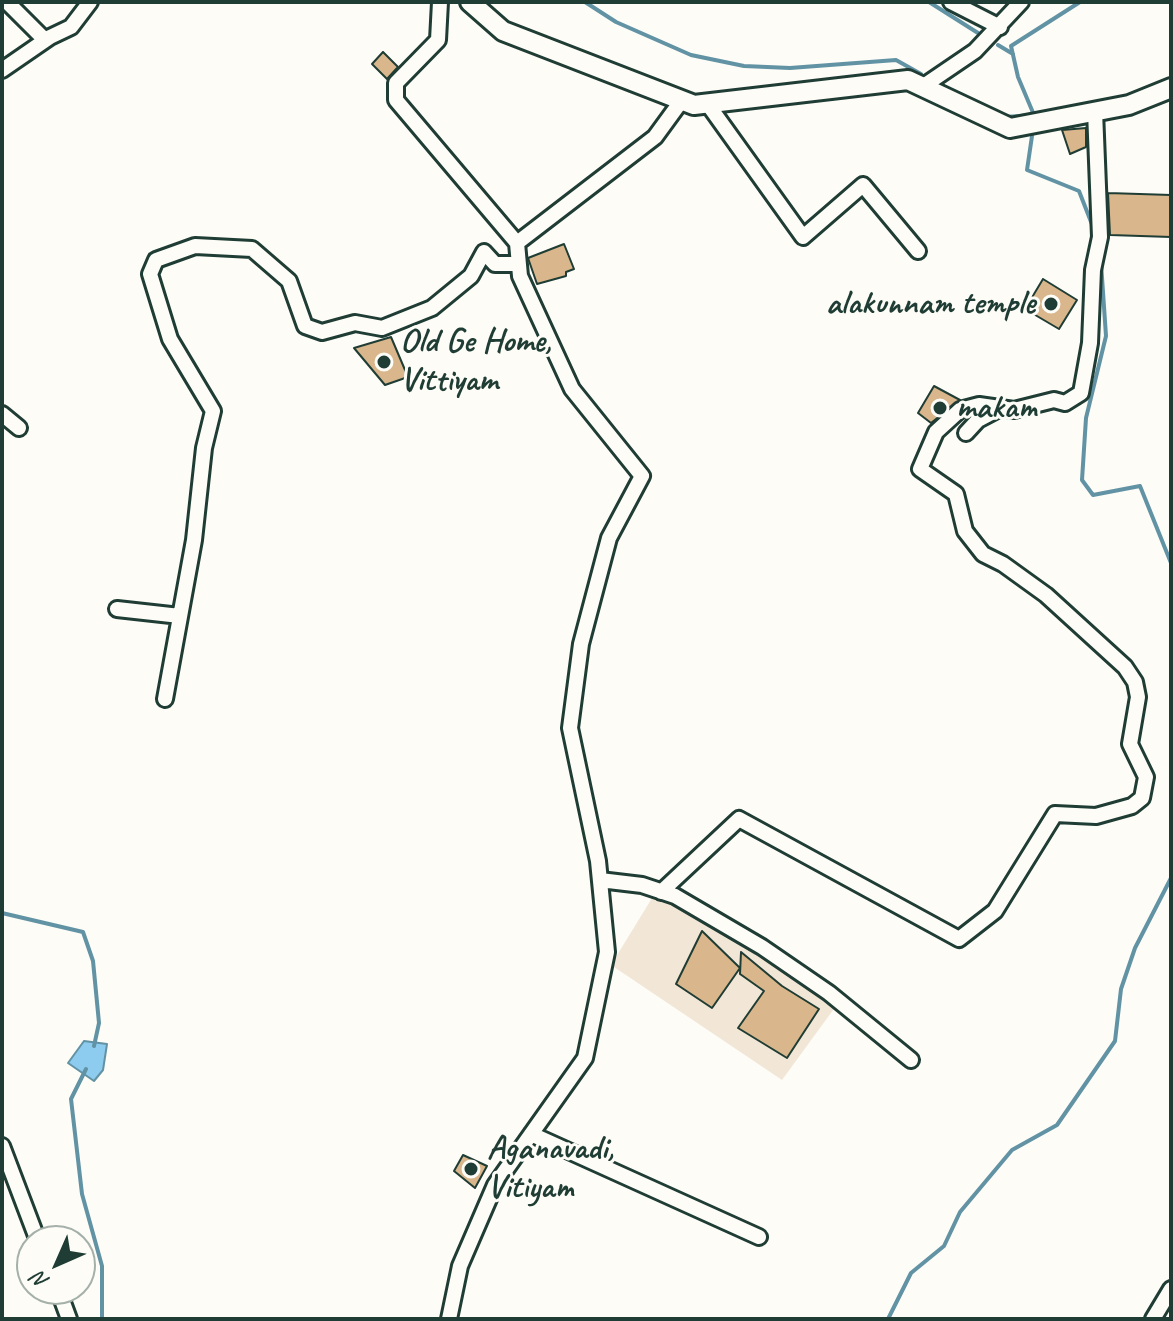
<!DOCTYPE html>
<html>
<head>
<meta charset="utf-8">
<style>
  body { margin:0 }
  #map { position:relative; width:1173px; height:1321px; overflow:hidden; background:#fdfcf7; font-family:Caveat,sans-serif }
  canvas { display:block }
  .frame { position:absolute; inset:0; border:4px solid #1f3d34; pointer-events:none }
  .north { position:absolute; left:16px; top:1225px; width:80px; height:80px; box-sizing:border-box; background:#fdfcf7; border:2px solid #a4b0a9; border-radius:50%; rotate:225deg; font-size:22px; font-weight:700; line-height:32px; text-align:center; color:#1f3d34 }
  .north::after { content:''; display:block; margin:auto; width:28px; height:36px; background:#1f3d34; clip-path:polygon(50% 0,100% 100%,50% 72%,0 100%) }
</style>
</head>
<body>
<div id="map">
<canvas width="1173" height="1321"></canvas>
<div class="frame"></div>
<div class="north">N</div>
</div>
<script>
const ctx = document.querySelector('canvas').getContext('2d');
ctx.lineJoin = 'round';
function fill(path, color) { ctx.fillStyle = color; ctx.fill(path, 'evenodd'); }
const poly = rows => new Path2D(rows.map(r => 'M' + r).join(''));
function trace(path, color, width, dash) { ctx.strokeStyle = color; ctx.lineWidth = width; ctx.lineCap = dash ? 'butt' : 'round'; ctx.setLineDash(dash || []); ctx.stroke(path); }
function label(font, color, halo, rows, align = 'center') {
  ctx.font = font + ' Caveat,sans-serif'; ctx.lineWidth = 6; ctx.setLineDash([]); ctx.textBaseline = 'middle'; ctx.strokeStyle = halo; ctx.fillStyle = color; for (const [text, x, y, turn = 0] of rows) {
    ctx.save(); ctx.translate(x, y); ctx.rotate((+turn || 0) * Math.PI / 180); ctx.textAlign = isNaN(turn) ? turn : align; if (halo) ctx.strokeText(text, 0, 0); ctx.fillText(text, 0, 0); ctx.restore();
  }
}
fill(poly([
  [660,885,836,1006,782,1080,611,965]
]), '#f2e7d7');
const water = poly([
  [84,1041,107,1044,103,1070,94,1081,68,1063,84,1041]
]);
fill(water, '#8eccef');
trace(water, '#6293a4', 2);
trace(poly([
  [585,2,616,22,691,55,744,66,790,68,896,60,921,74],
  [929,2,978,33],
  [998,45,1013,54],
  [943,86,962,96],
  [1005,117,1034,115,1018,77,1011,46,1080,2],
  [1032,136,1027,170,1079,191,1093,227],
  [1101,263,1106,336,1086,418,1082,480,1093,495,1140,486,1171,563],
  [2,913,83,932,93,961,99,1023,94,1046],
  [86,1069,71,1099,82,1194,102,1266,102,1319],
  [888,1319,911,1273,944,1246,960,1212,1012,1150,1057,1125,1115,1041,1121,989,1135,948,1171,878]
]), '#6293a4', 4);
const building = poly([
  [383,52,398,67,387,79,372,64,383,52],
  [1086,128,1086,147,1070,154,1062,130,1086,128],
  [1108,193,1171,195,1171,237,1110,235,1108,193],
  [564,244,574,269,566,272,566,276,537,284,528,258,564,244],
  [1043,279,1077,300,1059,329,1025,309,1043,279],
  [391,337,408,377,385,385,354,348,391,337],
  [934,386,960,400,931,423,918,413,934,386],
  [702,931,740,968,712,1008,676,984,702,931],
  [741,952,782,986,819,1009,787,1058,738,1028,764,991,740,974,741,952],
  [463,1155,487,1166,475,1188,454,1171,463,1155]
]);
fill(building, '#d9b68b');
trace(building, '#1f3d34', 2);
const minor = poly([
  [7,2,45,40],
  [440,2,438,40,396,83,396,100,517,243],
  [951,2,1000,27],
  [2,70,50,37,71,27,90,2],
  [922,87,975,51,1021,2],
  [707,103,803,237,863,185,918,251],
  [2,414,19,428],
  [966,433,978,420,997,410],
  [117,609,180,616],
  [165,699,194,540,204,448,213,411,170,339,150,274,156,260,195,246,252,249,289,281,305,326,322,332,355,323,382,328,432,308,471,276,484,252,495,264,519,264],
  [600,880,642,885,675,896,762,947,829,993,911,1060],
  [661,892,739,819,959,939,995,911,1055,814,1096,816,1132,806,1142,798,1146,777,1130,744,1138,697,1135,682,1125,667,1046,595,1003,564,983,554,965,531,956,494,920,469,936,432,960,410,979,405,1014,410,1054,400,1065,403,1081,393,1090,343,1093,270,1100,237,1095,111],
  [531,1134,759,1237],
  [2,1146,38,1241],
  [58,1289,69,1319],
  [449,1319,460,1266,495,1185,585,1058,607,952,598,861,570,728,581,644,609,538,642,476,572,389,520,276,517,243,655,137,682,100],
  [1153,1319,1171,1289]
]);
const major = poly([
  [470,2,503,31,694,105,908,80,1010,128,1129,105,1171,88]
]);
trace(minor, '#1f3d34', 20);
trace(major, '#1f3d34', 24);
trace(minor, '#fdfcf7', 14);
trace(major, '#fdfcf7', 18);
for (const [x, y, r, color] of [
  [1051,304,8,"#1f3d34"],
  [384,362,8,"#1f3d34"],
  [940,408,8,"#1f3d34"],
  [471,1169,8,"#1f3d34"]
]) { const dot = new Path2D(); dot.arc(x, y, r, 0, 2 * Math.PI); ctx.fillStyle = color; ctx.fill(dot); trace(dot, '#fdfcf7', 3); }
label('bold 34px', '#1f3d34', '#fdfcf7', [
  ["alakunnam temple",1035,304,"right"],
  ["Old Ge Home,",400,342],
  ["Vittiyam",400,381],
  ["makam",956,408],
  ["Aganavadi,",487,1149],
  ["Vitiyam",487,1188]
], 'left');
</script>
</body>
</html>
